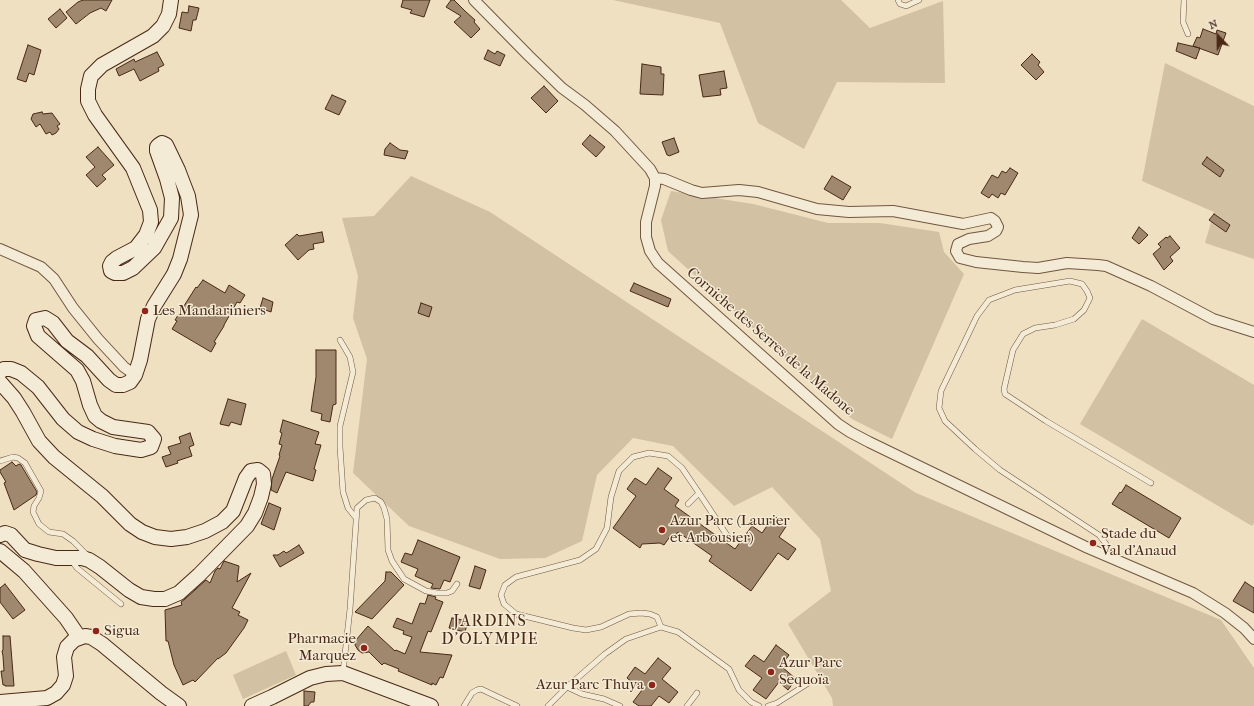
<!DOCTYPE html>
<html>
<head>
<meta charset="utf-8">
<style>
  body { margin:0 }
  #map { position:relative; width:1254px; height:706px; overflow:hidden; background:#eee0c0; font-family:"IM FELL French Canon",serif }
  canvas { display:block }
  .north { position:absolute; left:1198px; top:16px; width:40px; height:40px; -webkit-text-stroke:3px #f4ebd6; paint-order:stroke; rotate:338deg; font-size:11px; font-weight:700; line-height:16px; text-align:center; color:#492816 }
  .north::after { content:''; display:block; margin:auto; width:14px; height:18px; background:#492816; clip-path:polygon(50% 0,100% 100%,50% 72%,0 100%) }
</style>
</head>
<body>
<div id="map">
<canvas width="1254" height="706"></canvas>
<div class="north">N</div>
</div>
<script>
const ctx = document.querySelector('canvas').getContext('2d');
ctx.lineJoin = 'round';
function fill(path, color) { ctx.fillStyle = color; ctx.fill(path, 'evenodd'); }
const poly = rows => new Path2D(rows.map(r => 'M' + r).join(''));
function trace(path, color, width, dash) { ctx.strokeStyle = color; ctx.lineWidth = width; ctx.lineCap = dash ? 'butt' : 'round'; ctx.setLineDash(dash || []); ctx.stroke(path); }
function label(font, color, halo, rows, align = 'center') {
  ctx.font = font + ' "IM FELL French Canon",serif'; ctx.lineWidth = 3; ctx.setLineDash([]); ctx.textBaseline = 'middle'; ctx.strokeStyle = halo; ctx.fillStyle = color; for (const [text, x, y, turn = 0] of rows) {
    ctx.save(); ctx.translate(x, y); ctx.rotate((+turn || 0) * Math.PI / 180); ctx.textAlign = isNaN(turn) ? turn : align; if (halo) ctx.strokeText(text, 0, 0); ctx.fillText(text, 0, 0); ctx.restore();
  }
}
fill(poly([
  [613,0,841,0,870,28,943,1,945,83,837,82,804,149,758,123,720,23],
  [1165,63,1254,106,1254,259,1205,243,1214,212,1142,181],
  [411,176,490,212,916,493,1221,620,1254,668,1254,706,833,706,832,698,788,624,831,591,820,539,772,487,734,506,673,446,633,438,597,475,582,541,545,558,500,559,409,526,353,473,367,359,353,318,358,276,342,218,374,216],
  [671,191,753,204,828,223,880,223,939,232,944,252,964,274,892,439,852,419,668,251,661,220],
  [1142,319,1254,385,1254,523,1252,526,1080,424],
  [286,651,296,675,243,699,233,675]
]), '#d2c1a3');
const building = poly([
  [83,0,112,0,106,11,101,8,90,13,76,24,66,12,78,2,83,0],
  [403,0,430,0,424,17,410,13,412,10,401,7,403,0],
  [451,0,454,0,465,11,475,20,474,22,480,29,471,38,454,22,461,16,446,7,451,0],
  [189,6,199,8,196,20,193,20,191,31,179,28,182,12,188,13,189,6],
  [60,9,67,18,56,28,48,19,60,9],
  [1203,29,1216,34,1217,30,1226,33,1218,55,1193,46,1197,37,1200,38,1203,29],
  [1178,43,1200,48,1196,59,1176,51,1178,43],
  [28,45,41,50,34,75,29,73,26,82,17,79,28,45],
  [488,50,495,54,497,51,505,55,500,66,484,59,488,50],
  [157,52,164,65,158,68,159,71,140,81,134,69,119,76,116,69,134,59,135,62,157,52],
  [1032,54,1040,62,1038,65,1044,72,1036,80,1021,65,1032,54],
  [642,64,661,67,661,74,664,74,663,95,640,94,642,64],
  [724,71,727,88,720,89,721,95,703,97,699,75,724,71],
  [544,86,558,101,546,113,531,98,544,86],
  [332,95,346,101,339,115,325,109,332,95],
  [42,112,43,114,52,113,60,124,57,126,59,129,56,133,52,135,50,132,46,134,40,124,36,127,31,119,33,114,42,112],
  [590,135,605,147,596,157,582,144,590,135],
  [674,138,679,152,669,156,668,155,667,155,662,142,674,138],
  [390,143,400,150,408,151,405,159,384,155,385,149,390,143],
  [98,147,114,165,102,175,106,179,97,187,86,175,95,167,86,157,98,147],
  [1207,157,1224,170,1220,177,1202,164,1207,157],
  [1010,168,1018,173,1005,195,1001,193,998,198,992,194,989,198,981,193,992,175,998,178,1002,171,1006,173,1010,168],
  [832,176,851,187,843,200,824,189,832,176],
  [1214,214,1230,225,1226,232,1209,220,1214,214],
  [1139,227,1148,235,1139,244,1132,238,1139,227],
  [322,232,324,242,313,244,314,249,309,250,298,260,285,245,297,234,299,236,322,232],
  [1170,236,1180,248,1170,257,1173,261,1164,270,1153,254,1161,247,1158,244,1166,237,1167,238,1170,236],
  [203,280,225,293,229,285,245,295,240,303,237,302,224,325,224,326,214,342,216,343,211,352,172,329,177,321,175,320,196,287,197,288,203,280],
  [634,283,671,299,668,307,630,291,634,283],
  [263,298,273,302,271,312,260,308,263,298],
  [421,303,432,307,429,317,418,313,421,303],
  [316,350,336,350,336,404,333,405,330,422,321,420,322,414,311,411,316,377,316,350],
  [228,399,246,404,241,425,231,422,229,426,220,424,228,399],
  [283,420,319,432,315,444,321,445,314,469,316,470,313,481,286,472,277,493,271,490,272,479,280,456,279,455,282,445,279,444,282,433,280,432,283,420],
  [190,433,194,445,189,447,192,456,177,461,178,463,166,467,162,457,171,454,168,447,181,443,179,437,190,433],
  [12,462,16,466,19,464,21,465,37,492,36,495,14,510,4,483,6,482,0,472,0,470,12,462],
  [658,468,672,478,664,489,679,500,675,506,735,549,752,526,762,533,774,516,787,525,779,537,796,549,788,560,778,553,751,591,709,561,712,556,678,532,674,537,671,535,664,545,660,543,642,544,640,548,613,528,636,496,627,489,635,478,646,485,658,468],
  [1126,485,1181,518,1169,538,1112,504,1120,492,1121,493,1126,485],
  [269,503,281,508,274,530,261,524,269,503],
  [418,540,460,557,450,582,444,580,440,589,431,588,433,584,415,576,418,569,401,562,405,553,412,555,418,540],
  [299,545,304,553,280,567,273,555,278,555,284,551,286,553,288,552,299,545],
  [224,561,239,566,237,582,251,573,232,608,240,612,238,615,248,620,244,628,226,653,218,659,218,658,195,682,193,680,183,685,174,665,168,641,166,641,165,610,182,605,181,602,185,599,206,580,210,583,215,571,218,568,220,569,224,561],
  [475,566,486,570,480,589,469,586,475,566],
  [386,572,391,572,404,585,372,619,355,612,385,581,386,572],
  [1245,582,1254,588,1254,613,1233,601,1245,582],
  [5,584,25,610,13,619,0,602,0,588,5,584],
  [428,595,436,597,435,599,443,602,431,632,428,631,420,652,452,655,443,678,440,677,436,685,432,683,432,685,398,671,399,669,384,663,382,665,369,652,362,653,358,650,355,645,356,640,368,626,395,651,396,650,405,654,412,637,403,634,404,631,393,627,397,618,412,624,420,603,425,604,428,595],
  [452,618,468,621,465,632,449,628,452,618],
  [3,636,10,636,14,686,5,686,5,685,3,685,1,671,4,671,3,656,2,651,3,650,3,636],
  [776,645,789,655,781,666,796,679,788,690,779,682,766,699,753,690,762,678,745,666,754,655,764,662,776,645],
  [658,658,671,668,662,679,678,692,669,703,659,696,651,706,639,706,633,702,642,690,627,678,635,667,645,674,658,658],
  [304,691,315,692,314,702,311,702,308,706,304,706,304,691]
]);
fill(building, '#9f886e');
trace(building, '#492816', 1);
const lane = poly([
  [898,0,900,4,906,6,919,0],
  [1184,0,1183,22,1188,34],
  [340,340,350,357,353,372,340,426,340,447,343,492,348,508,356,518],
  [0,461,13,457,18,458,25,463,41,491,39,498,34,506,33,512,39,524,49,532,63,534,73,541,87,555],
  [699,493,728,537],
  [1106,555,1106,544,1099,535,1000,470,975,449,945,421,939,408,941,391,977,316,989,300,1015,290,1070,281,1082,284,1087,291,1090,298,1084,310,1074,319,1055,325,1035,328,1023,334,1013,350,1004,389,1005,394,1046,421,1151,483],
  [74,559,74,564,77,568,121,604],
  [661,627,657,617,650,614,641,613,629,614,601,627,586,630,573,628,516,614,504,604,501,595,505,585,516,577,580,560,596,549,607,528,611,497,619,471,633,457,649,453,668,456,682,468,699,493,688,504],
  [343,672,350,609,357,508,366,500,375,498,381,502,384,508,387,519,388,550,392,561,404,579,426,591,437,593,447,593,452,591,457,584],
  [567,687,582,694,604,699,620,706],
  [464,706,472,693,477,690,481,689,517,706],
  [548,706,567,687,605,654,626,639,661,627,678,632,729,669,739,690,751,702,759,706],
  [687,706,697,693],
  [768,706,777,703,807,684]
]);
const street = poly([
  [474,0,529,56,562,88,585,105,615,131,650,169,655,178,655,186,646,222,646,237,650,251,658,263,838,424,850,432,869,442,1088,548,1193,593,1225,613,1244,628,1254,639],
  [655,178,664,179,691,190,702,193,739,190,758,192,817,209,849,212,893,211,963,224,991,218,995,221,998,227,996,231,988,236,969,239,958,244,956,251,960,258,976,262,1023,267,1038,268,1067,263,1098,265,1106,266,1151,286,1213,319,1254,332],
  [0,249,41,267,54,279,73,308,98,339,124,367,135,375]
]);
const secondary = poly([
  [0,372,4,369,11,369,21,373,38,387,63,419,78,432,93,439,115,446,141,450,151,447,154,439,148,432,113,427,101,421,95,416,90,405,83,381,77,370,38,336,34,326,36,320,45,318,53,323,67,341,87,356,109,380,116,385,123,385,130,382,135,375,140,360,148,319,154,306,174,274,180,259,191,215,188,196,178,170,166,145,162,143,159,145,157,147,157,151,167,179,172,198,171,218,154,248,133,268,123,273,115,273,111,271,110,266,112,262,117,258,136,248,146,235,151,222,150,210,133,168,95,115,88,101,88,89,91,76,102,65,153,36,163,26,169,14,171,0],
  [0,382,14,398,23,412,39,441,54,457,102,496,130,524,142,532,155,537,171,539,187,537,205,531,222,522,233,511,246,478,251,471,258,470,263,474,264,484,261,497,255,513,247,526,199,575,179,593,165,599,154,599,141,597,129,590,100,567,89,560,82,558,56,558,38,554,25,550,11,535,5,533,0,535],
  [0,551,24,571,66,618,79,637],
  [0,702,47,698,56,693,63,685,66,676,64,657,67,647,74,640,85,636,91,637,102,644,161,693,179,706],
  [252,706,272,697,310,678,326,674,343,673,431,706]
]);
trace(lane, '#725640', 6);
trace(street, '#725640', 12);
trace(secondary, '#492816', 16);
trace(lane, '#f4ebd6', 5);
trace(street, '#f4ebd6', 10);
trace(secondary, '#f4ebd6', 14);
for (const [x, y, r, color] of [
  [145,311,4,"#8f2418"],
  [662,530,4,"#8f2418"],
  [1093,543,4,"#8f2418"],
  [96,631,4,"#8f2418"],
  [364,648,4,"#8f2418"],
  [771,672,4,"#8f2418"],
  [652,685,4,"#8f2418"]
]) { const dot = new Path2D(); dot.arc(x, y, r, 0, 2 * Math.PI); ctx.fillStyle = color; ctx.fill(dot); trace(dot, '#f4ebd6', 1.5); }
label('15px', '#492816', '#f4ebd6', [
  ["Les Mandariniers",153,311],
  ["Azur Parc (Laurier",670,521],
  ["et Arbousier)",670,538],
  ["Stade du",1101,534],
  ["Val d'Anaud",1101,551],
  ["Sigua",104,631],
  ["Pharmacie",356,639,"right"],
  ["Marquez",356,656,"right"],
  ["Azur Parc",779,663],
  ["Sequoïa",779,680],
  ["Azur Parc Thuya",644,685,"right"]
], 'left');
label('15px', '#492816', '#f4ebd6', [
  ["Corniche des Serres de la Madone",770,342,41]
]);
ctx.letterSpacing = '1px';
label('16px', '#492816', '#f4ebd6', [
  ["JARDINS",490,622],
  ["D'OLYMPIE",490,640]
]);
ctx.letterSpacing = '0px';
</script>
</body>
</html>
